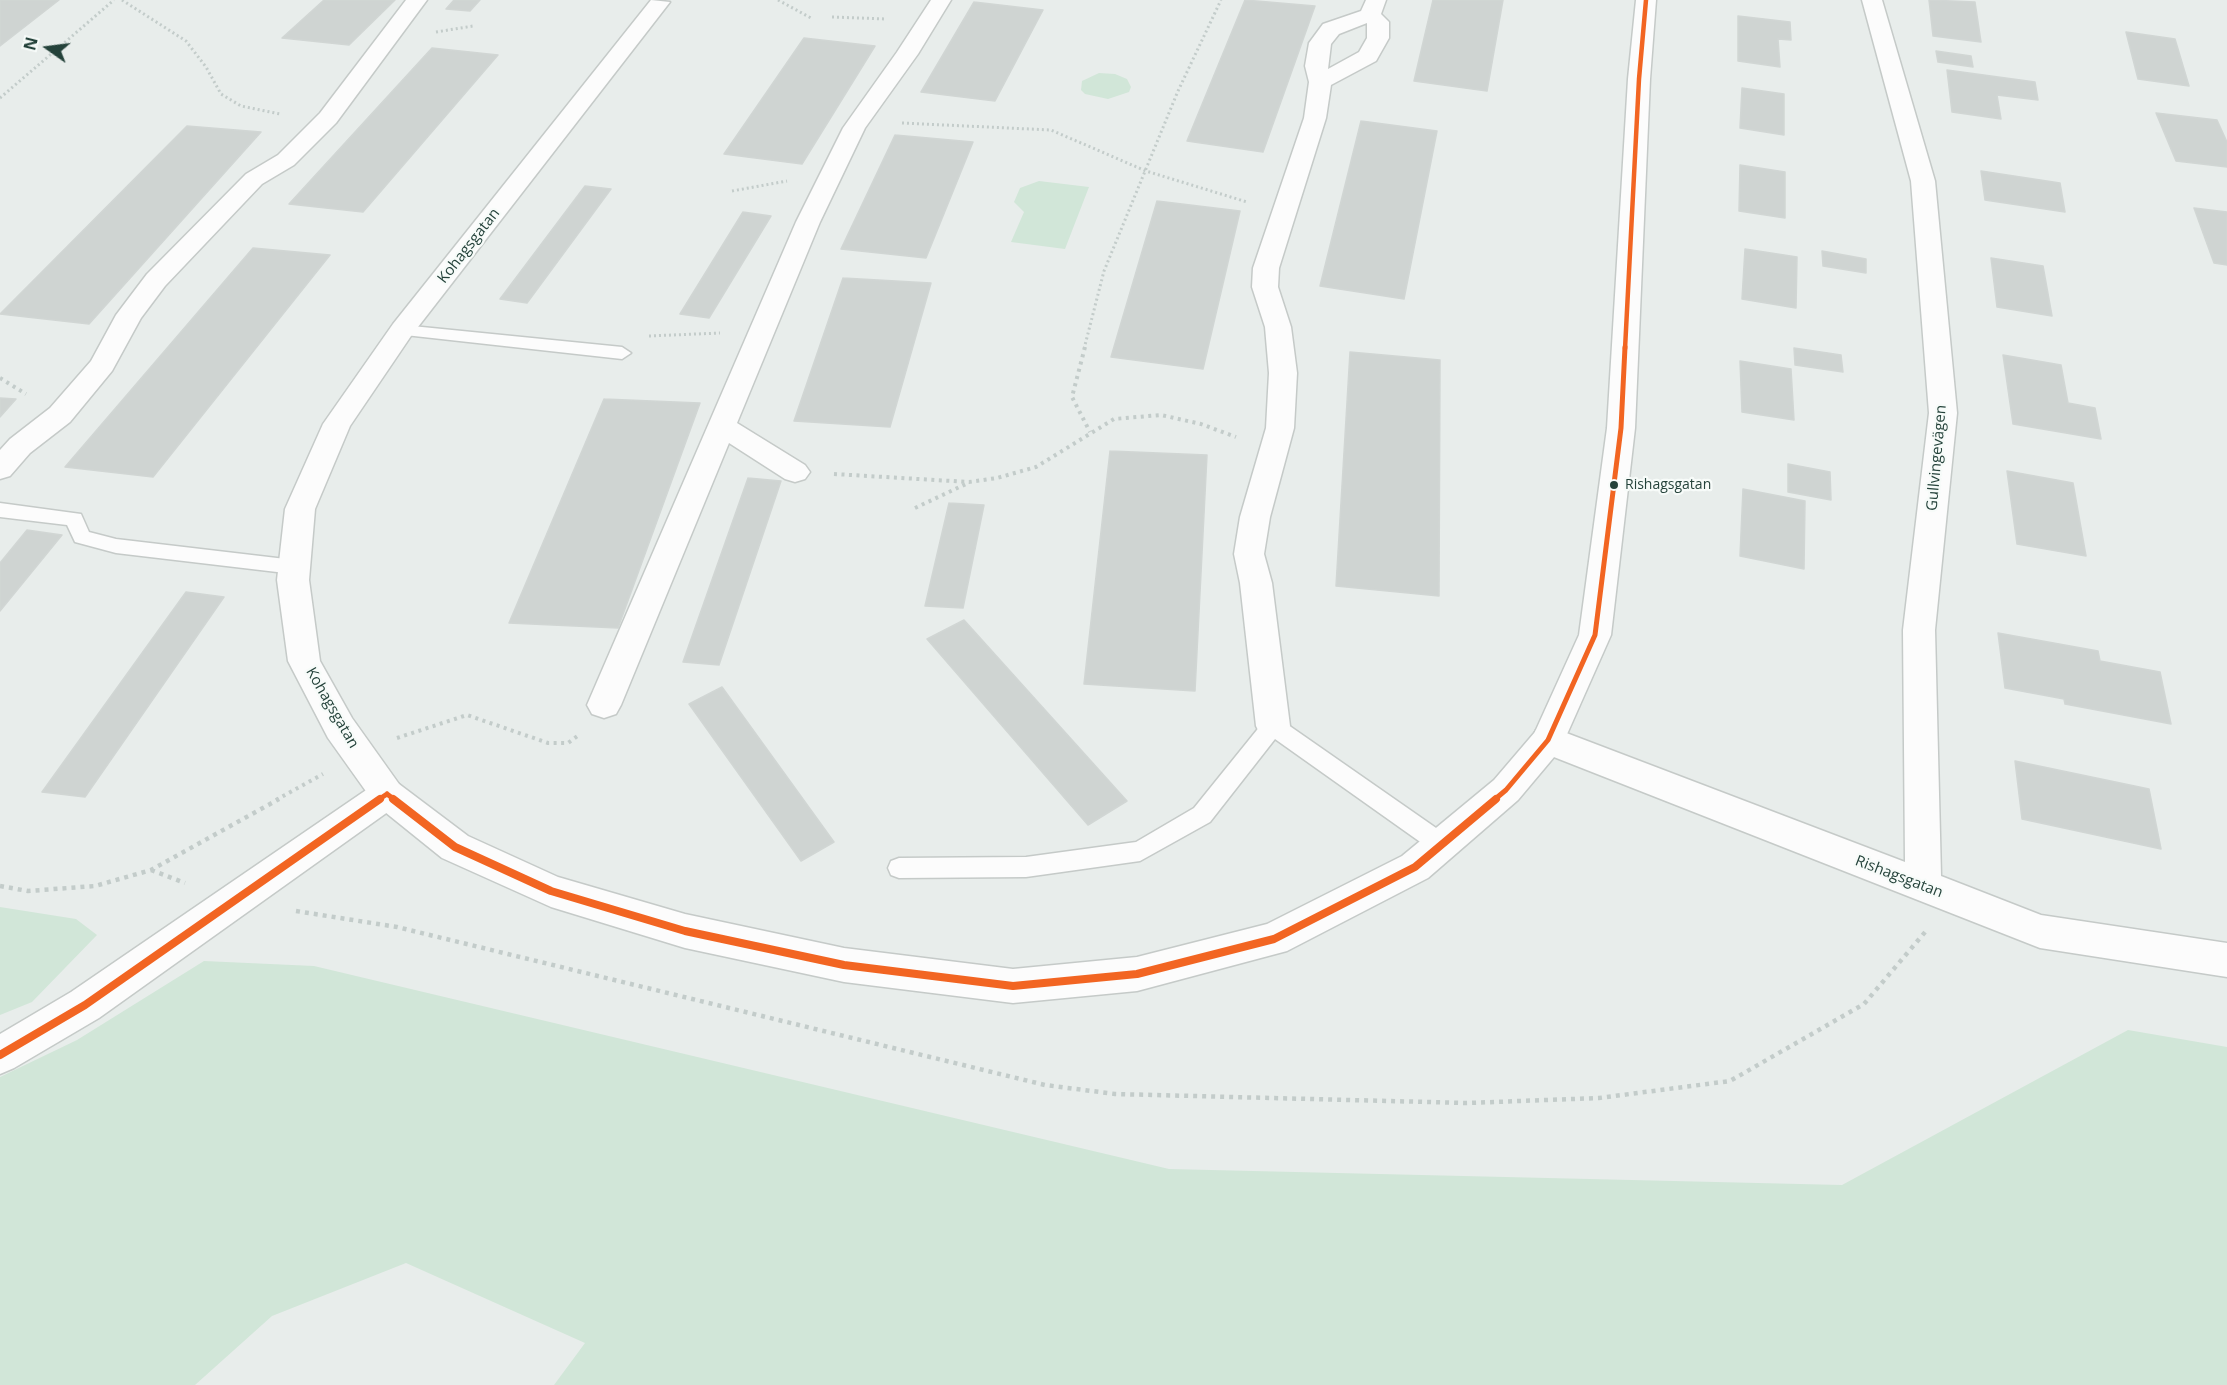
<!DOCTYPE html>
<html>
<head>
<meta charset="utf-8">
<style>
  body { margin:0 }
  #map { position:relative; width:2227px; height:1385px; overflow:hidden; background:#e8edeb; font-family:"Open Sans",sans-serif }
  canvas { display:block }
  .north { position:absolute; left:18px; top:18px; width:60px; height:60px; -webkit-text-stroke:4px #f7fbf9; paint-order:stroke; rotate:284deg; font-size:16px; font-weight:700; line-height:24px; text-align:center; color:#24423a }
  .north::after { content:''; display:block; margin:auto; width:21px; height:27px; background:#24423a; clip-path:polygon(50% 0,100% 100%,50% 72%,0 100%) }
</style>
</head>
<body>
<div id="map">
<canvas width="2227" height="1385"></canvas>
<div class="north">N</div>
</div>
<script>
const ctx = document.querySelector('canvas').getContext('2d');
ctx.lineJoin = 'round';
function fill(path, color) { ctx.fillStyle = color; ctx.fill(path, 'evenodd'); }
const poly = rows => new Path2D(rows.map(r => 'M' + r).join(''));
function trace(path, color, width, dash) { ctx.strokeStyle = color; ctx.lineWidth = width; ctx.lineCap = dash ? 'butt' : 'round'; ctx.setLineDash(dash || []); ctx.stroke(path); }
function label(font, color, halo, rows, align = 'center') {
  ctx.font = font + ' "Open Sans",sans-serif'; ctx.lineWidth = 4.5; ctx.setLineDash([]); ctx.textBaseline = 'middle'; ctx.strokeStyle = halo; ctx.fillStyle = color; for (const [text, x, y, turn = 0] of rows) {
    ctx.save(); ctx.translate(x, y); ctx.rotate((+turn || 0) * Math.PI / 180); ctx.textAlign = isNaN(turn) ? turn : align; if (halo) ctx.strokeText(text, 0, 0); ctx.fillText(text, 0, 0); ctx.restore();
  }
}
fill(poly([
  [1099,73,1115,74,1127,79,1131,87,1129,92,1108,99,1085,94,1081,90,1082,81],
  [1039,181,1089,187,1065,249,1011,242,1024,212,1014,202,1020,188],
  [0,907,76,919,97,935,32,1002,0,1015],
  [204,961,314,966,1169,1169,1842,1185,2128,1030,2227,1047,2227,1385,554,1385,585,1343,406,1263,272,1316,195,1385,0,1385,0,1077,77,1040]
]), '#d1e6d8');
const building = poly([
  [0,0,59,0,0,46,0,0],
  [324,0,395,0,349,45,282,38,324,0],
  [454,0,480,0,470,11,446,9,454,0],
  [1245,0,1315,6,1263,152,1187,141,1245,0],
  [1433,0,1503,0,1487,91,1414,81,1433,0],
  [1929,0,1975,2,1981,42,1933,36,1929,0],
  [974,2,1043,10,995,101,921,92,974,2],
  [1738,16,1790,22,1791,40,1778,39,1780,67,1738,61,1738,16],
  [2126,32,2175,39,2189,86,2138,79,2126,32],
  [804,38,875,46,802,164,724,154,804,38],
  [432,48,498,55,363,212,289,204,432,48],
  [1936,51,1971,56,1973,67,1938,62,1936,51],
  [1947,70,2035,82,2038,100,1997,95,2001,119,1952,112,1947,70],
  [1742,88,1784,94,1784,135,1740,128,1742,88],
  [2156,113,2217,120,2227,142,2227,167,2176,161,2156,113],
  [1361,121,1437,131,1404,299,1320,286,1361,121],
  [187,126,261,132,89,324,0,314,187,126],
  [895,135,973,142,926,258,841,249,895,135],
  [1740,165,1785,172,1785,218,1739,211,1740,165],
  [1981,171,2060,183,2065,212,1985,200,1981,171],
  [585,186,611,189,527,303,500,299,585,186],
  [1157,201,1240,211,1203,369,1111,357,1157,201],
  [2194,208,2227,212,2227,265,2214,263,2194,208],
  [743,212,771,216,709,318,680,314,743,212],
  [253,248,330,255,153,477,65,467,253,248],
  [1745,249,1797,257,1796,308,1742,299,1745,249],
  [1822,251,1866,259,1866,273,1823,266,1822,251],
  [1991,258,2043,266,2052,316,1997,307,1991,258],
  [843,278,931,283,890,427,794,421,843,278],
  [1794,348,1841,355,1843,372,1795,365,1794,348],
  [1350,352,1440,360,1439,596,1336,586,1350,352],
  [2003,355,2061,365,2068,403,2095,408,2101,439,2013,424,2003,355],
  [1740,361,1791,369,1794,420,1742,412,1740,361],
  [0,398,16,399,0,417,0,398],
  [604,399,700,403,618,628,509,623,604,399],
  [1110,451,1207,455,1195,691,1084,684,1110,451],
  [1788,464,1830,472,1831,500,1788,492,1788,464],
  [2007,471,2073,483,2086,556,2017,544,2007,471],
  [748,478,781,481,719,665,683,662,748,478],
  [1743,489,1805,501,1804,569,1740,556,1743,489],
  [949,503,984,505,963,608,925,606,949,503],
  [27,530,62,535,0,611,0,563,27,530],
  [186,592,224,597,85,797,42,792,186,592],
  [964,620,1127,801,1088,825,927,639,964,620],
  [1998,633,2098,651,2100,661,2160,672,2171,724,2065,704,2064,699,2005,688,1998,633],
  [722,687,834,842,801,861,689,704,722,687],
  [2015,761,2149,789,2161,849,2022,819,2015,761]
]);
fill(building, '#cfd4d2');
trace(building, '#d1d6d4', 1.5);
const service = poly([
  [402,325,622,347,631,353,622,359,396,334,394,330,396,326,402,325],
  [0,503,81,514,89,532,116,539,294,560,301,562,304,567,301,572,294,574,116,553,75,542,67,525,0,517,0,503],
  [1273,717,1281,720,1449,837,1452,844,1449,851,1441,854,1433,851,1275,739,1210,822,1140,861,1026,877,899,878,891,875,888,868,891,861,899,858,1026,857,1136,842,1194,808,1265,720,1273,717]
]);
const minor = poly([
  [406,0,427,0,336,123,294,165,262,184,165,286,141,318,112,371,70,422,30,453,10,476,0,479,0,450,10,439,50,408,91,361,116,315,147,274,246,174,278,155,320,113,406,0],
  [931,0,951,0,918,54,865,128,820,222,737,423,805,465,810,472,805,479,795,482,785,479,729,443,621,705,616,714,604,718,592,714,587,705,796,222,843,128,897,52,931,0],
  [1366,0,1386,0,1381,14,1389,22,1389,38,1376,61,1331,85,1326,118,1279,268,1278,287,1291,327,1297,373,1294,428,1270,517,1264,554,1272,583,1290,726,1285,736,1273,739,1261,736,1256,726,1240,583,1234,554,1240,517,1266,428,1269,373,1265,327,1252,287,1253,268,1304,118,1309,82,1305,66,1309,43,1323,24,1361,11,1366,0],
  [1367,23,1367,38,1359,52,1328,69,1331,44,1339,34,1367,23],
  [1862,0,1882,0,1935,181,1957,413,1935,630,1941,876,2041,915,2227,943,2227,977,2040,948,1536,750,1531,740,1536,730,1548,726,1905,862,1903,630,1929,413,1911,181,1862,0],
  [387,780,399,784,404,794,399,804,99,1018,14,1068,0,1074,0,1034,71,992,375,784,387,780]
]);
const tertiary = poly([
  [651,0,670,2,411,336,350,426,315,509,309,580,320,661,352,718,399,784,468,836,558,877,685,914,844,948,1013,969,1137,957,1267,924,1402,856,1494,780,1535,732,1579,635,1607,428,1628,79,1636,0,1656,0,1650,79,1635,428,1611,635,1560,750,1518,800,1428,878,1287,951,1137,991,1013,1003,844,982,685,948,551,907,442,858,375,804,328,738,288,661,277,580,285,509,323,424,393,324,651,0]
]);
trace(service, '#c5cac8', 3);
trace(minor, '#c5cac8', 3);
trace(tertiary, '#c5cac8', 3);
trace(poly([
  [122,0,186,41,206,67,221,94,241,106,280,114],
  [778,0,811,18],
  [832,17,886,19],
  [436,32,473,26],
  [0,98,114,0],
  [902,123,1051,130,1146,171,1247,202],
  [732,191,787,181],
  [649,336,720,333],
  [1084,349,1104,271,1178,91,1221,0]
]), '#c3ccca', 3, [2, 3]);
trace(poly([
  [1085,347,1072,397,1090,432],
  [0,378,26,394],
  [834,474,969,482,997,478,1036,467,1114,419,1161,415,1201,424,1236,437],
  [915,508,968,483],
  [397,738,467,715,548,743,568,743,579,735],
  [276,800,323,774]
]), '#c3ccca', 4, [3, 4.5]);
trace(poly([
  [151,870,185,883],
  [0,886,28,891,95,886,151,870,279,799],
  [296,911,397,927,1045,1085,1115,1094,1467,1103,1599,1098,1730,1081,1864,1004,1926,931]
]), '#c3ccca', 4.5, [4, 5]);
fill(service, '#fcfcfc');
fill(minor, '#fcfcfc');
fill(tertiary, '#fcfcfc');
trace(poly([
  [1625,349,1639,79,1646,0]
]), '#f26522', 4.5);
trace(poly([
  [387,794,395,800],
  [378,800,387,794],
  [1494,800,1506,790,1548,740,1595,635,1621,428,1625,347]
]), '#f26522', 5);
trace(poly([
  [393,799,455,847,551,891,685,931,844,965,1013,986,1137,974,1274,939,1415,867,1496,799],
  [0,1055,85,1005,380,799]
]), '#f26522', 8);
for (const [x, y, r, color] of [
  [1614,485,5,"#24423a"]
]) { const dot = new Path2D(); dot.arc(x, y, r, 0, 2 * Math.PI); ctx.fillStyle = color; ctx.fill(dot); trace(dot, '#f7fbf9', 2); }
label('14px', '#24423a', '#f7fbf9', [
  ["Rishagsgatan",1625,485]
], 'left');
label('15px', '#24423a', '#f7fbf9', [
  ["Kohagsgatan",469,246,-52],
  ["Gullvingevägen",1937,458,-85],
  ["Kohagsgatan",332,708,60],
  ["Rishagsgatan",1899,877,21]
]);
</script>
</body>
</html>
